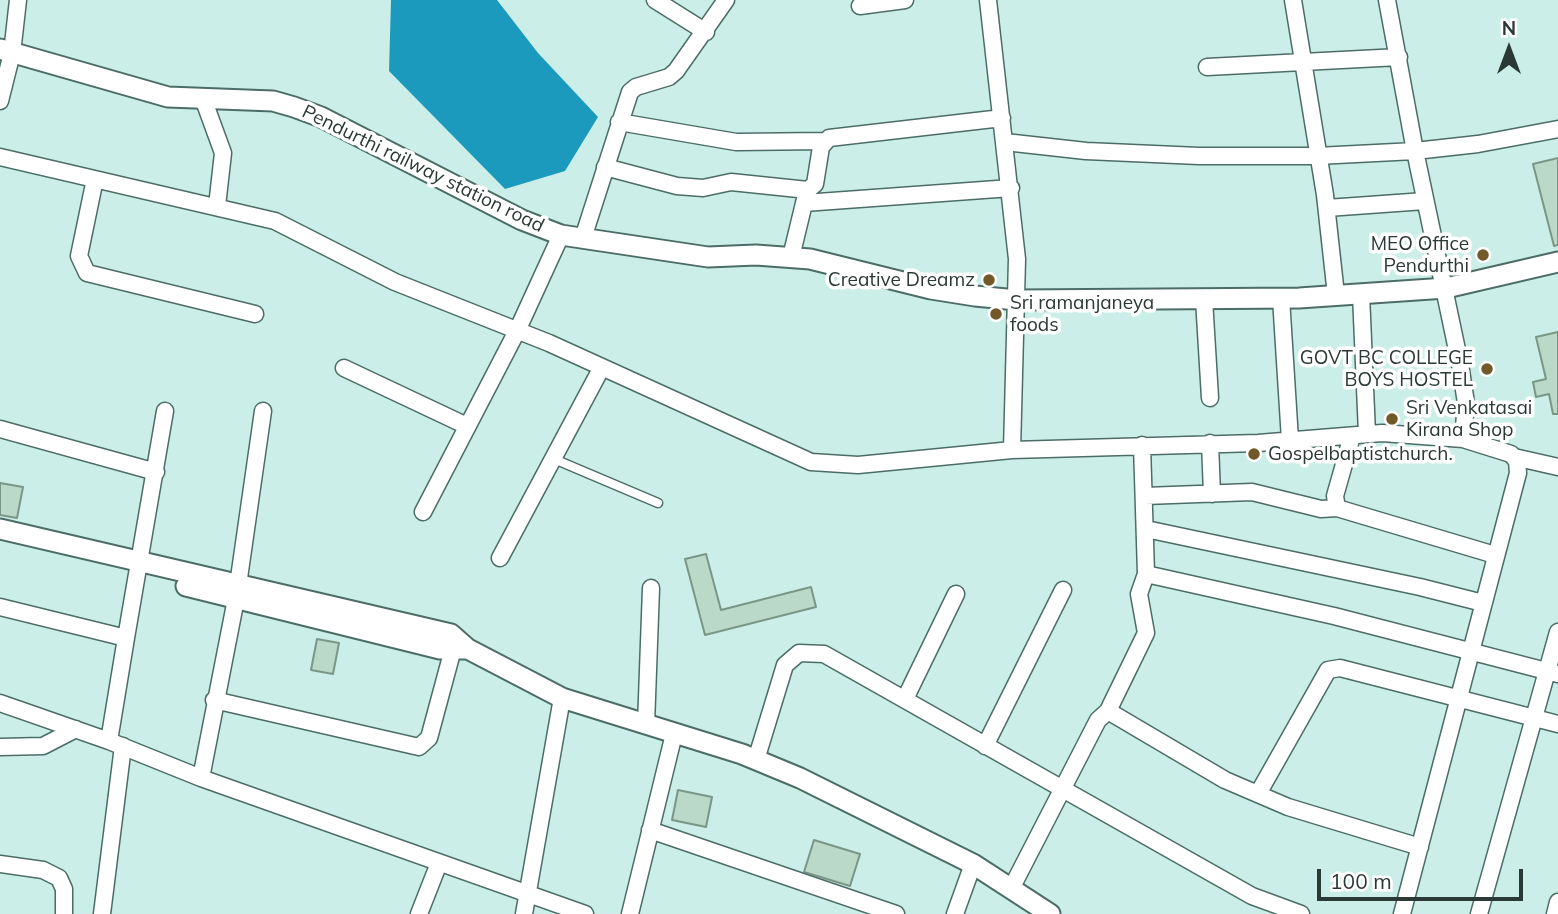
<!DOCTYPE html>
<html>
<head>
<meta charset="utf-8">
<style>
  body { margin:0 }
  #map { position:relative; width:1558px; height:914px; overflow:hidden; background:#cbefe8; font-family:Mulish,sans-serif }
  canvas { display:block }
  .north { position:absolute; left:1474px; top:14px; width:70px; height:70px; -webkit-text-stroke:5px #fff; paint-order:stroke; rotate:0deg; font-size:19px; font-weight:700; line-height:28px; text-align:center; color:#2a3836 }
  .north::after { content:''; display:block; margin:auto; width:24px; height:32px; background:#2a3836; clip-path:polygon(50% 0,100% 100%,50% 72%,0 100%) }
  .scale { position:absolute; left:1317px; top:869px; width:206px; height:32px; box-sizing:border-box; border:4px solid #2a3836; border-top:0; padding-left:9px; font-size:21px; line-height:24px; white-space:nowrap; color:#2a3836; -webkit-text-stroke:5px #fff; paint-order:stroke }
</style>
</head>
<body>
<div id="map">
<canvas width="1558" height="914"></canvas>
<div class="north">N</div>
<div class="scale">100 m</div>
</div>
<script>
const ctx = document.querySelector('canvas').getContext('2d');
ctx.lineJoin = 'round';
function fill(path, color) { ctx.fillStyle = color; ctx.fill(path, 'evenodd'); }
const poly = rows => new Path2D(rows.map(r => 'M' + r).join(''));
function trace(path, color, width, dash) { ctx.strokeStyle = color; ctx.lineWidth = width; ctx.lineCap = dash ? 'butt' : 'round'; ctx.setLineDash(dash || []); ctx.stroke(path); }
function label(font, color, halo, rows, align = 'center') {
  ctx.font = font + ' Mulish,sans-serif'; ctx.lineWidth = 7; ctx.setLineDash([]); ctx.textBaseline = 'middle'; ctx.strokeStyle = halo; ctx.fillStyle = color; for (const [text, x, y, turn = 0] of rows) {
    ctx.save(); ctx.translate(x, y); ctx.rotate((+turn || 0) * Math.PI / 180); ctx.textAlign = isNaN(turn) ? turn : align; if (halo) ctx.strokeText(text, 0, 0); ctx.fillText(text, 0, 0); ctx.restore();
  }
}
fill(poly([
  [391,0,497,0,538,53,598,117,565,171,505,189,389,71]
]), '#1c9abe');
const building = poly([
  [1558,158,1558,245,1554,246,1533,164,1558,158],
  [1558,332,1558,414,1553,414,1549,394,1536,397,1533,382,1546,379,1536,337,1558,332],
  [0,483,23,487,17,518,0,515,0,483],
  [706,554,721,610,811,587,816,607,705,635,685,559,706,554],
  [317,639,339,643,333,674,311,670,317,639],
  [678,790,712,797,706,827,672,820,678,790],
  [814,840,860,854,850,886,804,872,814,840]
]);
fill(building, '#bbd9c9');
trace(building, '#7a9687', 2);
const service = poly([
  [554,459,658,503]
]);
const minor = poly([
  [655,0,706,32],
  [988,0,1017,259,1012,450],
  [1293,0,1325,195,1336,295],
  [1387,0,1415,151,1460,364,1466,403,1463,439],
  [860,6,905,0],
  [1207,67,1399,57],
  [0,101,12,53,18,0],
  [204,101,223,153,217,206],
  [619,122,736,142,824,141],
  [1005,142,1086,151,1199,156,1317,156,1415,151,1478,144,1558,129],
  [0,157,275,221,395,282,549,343,811,462,858,465,1012,450,1258,443,1382,433,1463,439,1511,454,1517,461,1518,473,1402,914],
  [605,167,677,186,703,188,731,182,808,190,815,184,821,147,829,138,1002,118],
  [95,179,79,256,87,273,255,314],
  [804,203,1011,188],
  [1327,208,1425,201],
  [583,238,630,92,636,87,669,77,676,71,726,0],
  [791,257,806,195],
  [1361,294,1367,434],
  [1281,298,1290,440],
  [1204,299,1210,398],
  [344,368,467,426],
  [0,429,156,472],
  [1352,436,1335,496,1337,508,1495,555],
  [1210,443,1212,494],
  [1514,457,1558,467],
  [1145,496,1252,492,1321,509,1337,508],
  [423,512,517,331,561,235],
  [1146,529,1420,587,1483,603],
  [500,558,602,367],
  [1146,574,1334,616,1558,674],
  [0,607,126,638,165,411],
  [905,699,956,594],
  [214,700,419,747,429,738,453,649],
  [0,703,109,741,126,638],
  [1108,711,1225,780,1288,807,1420,847],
  [646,725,651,588],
  [109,741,201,778,585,914],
  [985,746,1063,590],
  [0,747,43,746,76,729],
  [756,760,785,665,799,653,824,654,1252,896,1301,914],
  [201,778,236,599,263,411],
  [1259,792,1328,670,1340,668,1558,724],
  [650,830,896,914],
  [0,864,43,870,59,878,64,889,64,914],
  [1012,887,1098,720,1108,711,1146,633,1139,594,1146,574,1142,445],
  [102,914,123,746],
  [419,914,439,863],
  [524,914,562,698],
  [630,914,674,734],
  [955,914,973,864],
  [1479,914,1558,632],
  [1555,914,1558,902]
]);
const tertiary = poly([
  [0,49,168,97,273,101,294,107,321,117,522,220,561,235,708,257,756,255,810,259,931,289,975,296,1017,300,1299,298,1446,288,1558,262],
  [0,529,451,634,468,649,562,698,742,754,800,778,973,864,1050,914],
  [186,586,440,649,468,649]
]);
trace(service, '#4c6c67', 11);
trace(minor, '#4c6c67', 19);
trace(tertiary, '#4c6c67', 23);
trace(service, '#fff', 8);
trace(minor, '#fff', 16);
trace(tertiary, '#fff', 19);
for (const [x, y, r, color] of [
  [1483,255,7,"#72592a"],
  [989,280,7,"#72592a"],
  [996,314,7,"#72592a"],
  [1487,369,7,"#72592a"],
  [1392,419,7,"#72592a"],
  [1254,454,7,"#72592a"]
]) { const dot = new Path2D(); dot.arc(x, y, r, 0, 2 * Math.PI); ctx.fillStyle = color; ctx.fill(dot); trace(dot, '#fff', 2.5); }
label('19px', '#2a3836', '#fff', [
  ["Pendurthi railway station road",423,169,26]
]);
label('19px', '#2a3836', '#fff', [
  ["MEO Office",1469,244],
  ["Pendurthi",1469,266],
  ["Creative Dreamz",975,280],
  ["Sri ramanjaneya",1010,303,"left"],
  ["foods",1010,325,"left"],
  ["GOVT BC COLLEGE",1473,358],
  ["BOYS HOSTEL",1473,380],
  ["Sri Venkatasai",1406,408,"left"],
  ["Kirana Shop",1406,430,"left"],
  ["Gospelbaptistchurch.",1268,454,"left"]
], 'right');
</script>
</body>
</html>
